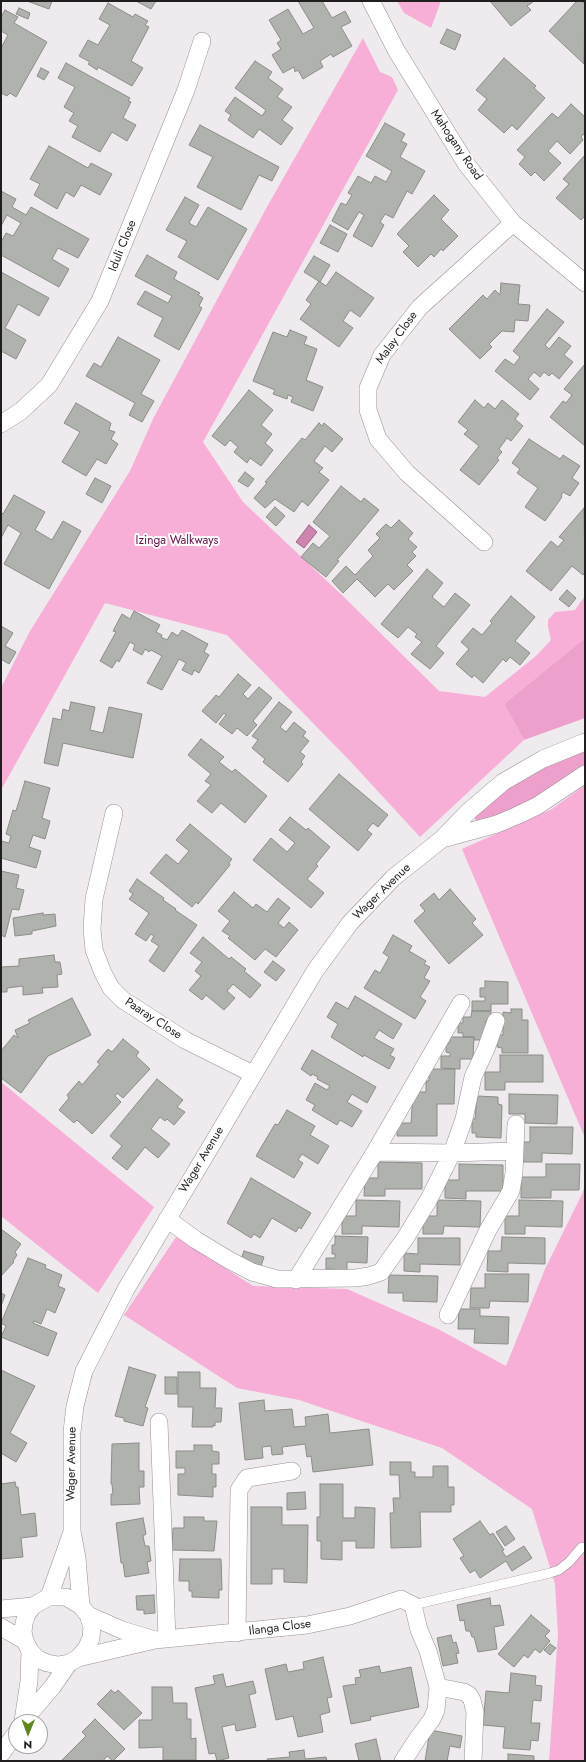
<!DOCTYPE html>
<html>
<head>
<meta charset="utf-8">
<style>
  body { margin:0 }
  #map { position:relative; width:586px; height:1762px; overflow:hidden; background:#efeaed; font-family:Jost,sans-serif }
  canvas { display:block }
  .frame { position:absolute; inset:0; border:2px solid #201e1f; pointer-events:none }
  .north { position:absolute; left:8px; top:1714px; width:40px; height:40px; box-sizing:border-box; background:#fff; border:1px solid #a6a5a5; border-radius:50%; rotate:181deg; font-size:11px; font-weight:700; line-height:16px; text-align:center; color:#201e1f }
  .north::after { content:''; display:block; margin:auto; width:14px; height:18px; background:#5b8819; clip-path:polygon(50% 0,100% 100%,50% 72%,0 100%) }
</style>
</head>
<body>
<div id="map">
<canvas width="586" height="1762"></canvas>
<div class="frame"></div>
<div class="north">N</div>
</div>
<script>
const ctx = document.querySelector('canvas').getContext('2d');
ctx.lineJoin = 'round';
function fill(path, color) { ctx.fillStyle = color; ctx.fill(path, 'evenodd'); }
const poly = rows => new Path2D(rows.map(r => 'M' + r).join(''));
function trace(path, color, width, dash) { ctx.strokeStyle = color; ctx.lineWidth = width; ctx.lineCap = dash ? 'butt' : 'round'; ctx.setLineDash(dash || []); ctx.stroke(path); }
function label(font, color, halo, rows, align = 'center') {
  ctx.font = font + ' Jost,sans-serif'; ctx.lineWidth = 4; ctx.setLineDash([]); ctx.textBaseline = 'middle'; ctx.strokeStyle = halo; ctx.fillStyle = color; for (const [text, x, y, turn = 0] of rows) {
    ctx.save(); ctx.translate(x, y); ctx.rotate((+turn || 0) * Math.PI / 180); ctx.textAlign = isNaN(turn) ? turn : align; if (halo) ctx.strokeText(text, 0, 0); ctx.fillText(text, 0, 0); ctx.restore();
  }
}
fill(poly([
  [397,1,441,1,431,28,404,13],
  [363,38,380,72,392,77,398,90,203,442,243,502,345,598,439,691,485,697,536,656,551,640,548,627,548,620,555,612,575,610,585,596,585,638,504,704,524,740,420,837,351,762,227,635,105,603,1,790,1,688,30,631,130,471,154,417,268,205],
  [585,785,585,1138,462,849,552,809],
  [1,1082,154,1207,98,1293,1,1216],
  [585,1185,585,1761,549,1761,558,1634,555,1584,532,1509,442,1448,299,1400,237,1388,124,1315,176,1237,253,1286,347,1289,438,1329,506,1366,545,1269,582,1194]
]), '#f7aed7');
fill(poly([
  [585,638,585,718,524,740,504,704],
  [585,748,585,766,544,795,500,815,477,822,474,817,525,775]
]), '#eda0cc');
const water = poly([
  [309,525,317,532,304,548,296,542,309,525]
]);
fill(water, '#ce84af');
trace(water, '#9a6584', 1);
const building = poly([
  [27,1,52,1,49,9,27,1],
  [136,1,156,1,151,9,136,1],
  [298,1,322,1,332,18,345,11,351,22,341,27,352,46,333,57,331,54,320,61,323,67,303,79,298,70,295,72,294,67,283,73,272,55,281,49,277,43,281,40,269,20,288,9,303,34,314,28,298,1],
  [490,1,532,1,533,2,527,6,531,10,511,26,490,1],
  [577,1,582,1,585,4,584,64,549,31,577,1],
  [108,3,133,17,135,14,148,21,145,25,149,27,131,61,143,68,132,86,98,67,97,70,88,64,90,62,79,56,88,40,98,45,110,25,99,19,108,3],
  [19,8,30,13,28,19,16,14,19,8],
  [5,10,18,17,14,23,47,42,16,97,10,93,7,96,1,93,1,48,8,35,1,31,1,17,5,10],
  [447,29,461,35,455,50,440,43,447,29],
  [504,58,536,86,534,88,545,98,517,130,512,125,504,133,478,110,487,99,476,90,504,58],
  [255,61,272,72,268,78,283,89,277,97,292,107,282,120,293,128,281,145,259,129,253,138,228,120,231,115,225,111,235,97,262,116,266,110,235,88,255,61],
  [66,63,130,98,128,101,131,102,123,118,136,125,127,141,112,132,100,152,72,137,78,126,69,121,74,113,64,107,75,87,58,78,66,63],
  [41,68,49,72,44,80,37,76,41,68],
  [571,104,585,117,585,133,581,137,583,140,570,154,557,141,548,151,561,163,544,181,535,172,531,176,519,164,525,157,517,150,552,113,558,118,571,104],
  [385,123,405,134,401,141,407,144,400,157,425,171,412,194,407,191,393,218,385,214,380,222,384,225,372,247,353,236,364,215,359,212,348,230,332,221,341,203,346,205,352,195,348,193,358,176,371,183,375,176,386,182,392,171,366,156,385,123],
  [200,125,279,167,272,181,259,175,241,210,197,187,213,157,189,145,200,125],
  [49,146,88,168,91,163,112,174,100,195,81,185,74,197,66,192,57,209,34,195,40,184,30,179,49,146],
  [585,155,585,216,581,220,556,198,569,184,563,179,585,155],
  [1,191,16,199,12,207,26,215,31,207,89,239,78,258,58,248,52,259,69,269,59,287,1,255,1,242,6,233,13,236,21,223,7,215,1,226,1,191],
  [434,195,449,210,441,219,458,236,443,251,441,249,434,257,431,254,418,267,403,252,409,246,397,234,434,195],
  [185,197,199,205,189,223,196,227,208,207,247,229,218,280,178,257,187,241,166,230,185,197],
  [330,225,347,234,338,252,320,243,330,225],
  [147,255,177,272,174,279,200,293,198,295,203,298,199,306,202,308,179,350,154,336,163,318,137,304,145,291,168,303,172,296,135,276,147,255],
  [314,256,330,265,320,282,304,272,314,256],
  [1,272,49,298,39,316,18,304,5,328,26,340,16,359,1,351,1,272],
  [336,272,374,298,360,317,350,310,343,321,353,328,339,347,300,319,311,304,306,300,319,281,326,286,336,272],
  [501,283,520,285,518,304,530,305,528,321,515,320,514,332,502,331,489,344,492,347,480,359,449,329,483,295,487,299,495,290,500,295,501,283],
  [547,309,564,322,545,345,549,349,559,337,571,346,564,355,573,362,559,379,552,373,549,376,544,372,540,377,534,372,528,379,539,389,530,400,495,371,505,359,514,365,520,357,513,351,547,309],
  [290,330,307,337,304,344,317,349,306,380,323,387,313,411,291,402,293,397,288,395,287,399,273,394,275,390,253,381,273,332,287,337,290,330],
  [118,337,160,360,141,394,154,401,142,422,129,415,135,403,86,376,94,363,101,367,118,337],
  [585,364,585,446,550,417,563,401,566,403,572,395,564,389,585,364],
  [249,390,273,410,261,425,272,434,265,443,273,450,261,466,250,458,247,463,234,452,238,447,230,440,225,446,212,436,249,390],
  [475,400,484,408,488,403,495,409,502,400,519,414,515,419,523,426,511,441,507,438,499,449,502,452,497,458,499,460,479,485,460,470,479,446,464,434,468,430,458,422,475,400],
  [76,403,111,423,109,430,115,432,111,439,118,444,106,464,97,459,86,476,62,462,80,432,64,423,76,403],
  [319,423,322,426,324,423,343,439,332,452,325,446,314,461,323,468,319,472,329,480,308,506,302,501,294,512,275,499,265,508,254,498,267,483,265,482,302,438,305,440,319,423],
  [529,439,560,459,563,455,580,466,572,478,579,483,570,496,563,492,561,496,562,497,545,521,525,507,538,488,517,473,520,469,512,463,529,439],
  [245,472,254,479,248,487,238,481,245,472],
  [95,478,111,486,102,503,86,494,95,478],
  [341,486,361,502,364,498,379,510,337,560,339,561,326,577,301,557,313,543,319,548,330,536,313,522,341,486],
  [14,495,45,512,35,530,52,540,63,521,81,531,49,589,4,564,21,533,8,525,1,538,1,512,3,514,14,495],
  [275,507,285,516,276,526,266,517,275,507],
  [584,508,585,572,583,575,572,566,551,591,526,571,551,541,558,547,564,540,559,537,584,508],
  [399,520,413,533,408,539,417,547,412,552,416,556,407,565,413,571,394,590,388,584,375,597,357,579,343,593,332,581,346,566,355,575,373,556,368,550,380,538,376,534,386,524,391,528,399,520],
  [427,569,443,583,432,597,444,607,455,593,470,605,436,646,444,653,430,669,411,654,422,642,415,637,417,634,408,627,398,638,381,624,427,569],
  [567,590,576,598,569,607,559,599,567,590],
  [511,596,535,617,515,641,530,653,520,665,510,657,506,662,503,659,483,683,474,675,472,678,456,664,469,649,461,642,473,628,482,635,492,623,490,621,511,596],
  [134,611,160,625,156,632,162,635,161,637,167,640,172,632,178,636,182,630,208,644,204,652,209,655,199,673,194,670,192,675,182,670,186,663,179,659,162,690,147,683,162,656,151,650,149,652,145,649,142,655,133,650,135,645,130,642,119,662,117,660,112,668,100,661,116,632,113,631,122,614,130,619,134,611],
  [1,626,13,633,5,646,16,652,9,664,1,659,1,626],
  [238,674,251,685,243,694,248,699,259,687,272,698,253,721,257,725,247,736,237,728,232,734,219,724,226,715,224,713,216,723,202,711,216,695,219,697,238,674],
  [71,702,95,707,90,730,103,733,109,707,142,714,133,758,63,743,58,766,44,763,53,718,61,720,63,709,69,711,71,702],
  [279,702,292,712,280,727,286,732,294,722,306,732,303,736,309,741,300,752,305,756,301,762,303,764,288,782,263,762,265,759,252,748,258,740,252,736,279,702],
  [201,739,224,757,219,762,232,772,235,769,267,796,245,823,221,803,212,813,197,801,211,785,205,781,211,774,188,755,201,739],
  [339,774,388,815,378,827,373,823,367,830,372,834,358,851,309,809,339,774],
  [25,781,50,788,42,818,50,821,45,839,33,835,29,847,41,851,36,868,1,858,1,841,9,843,11,836,6,834,13,810,16,811,25,781],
  [290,817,306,830,308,828,330,847,316,864,318,866,307,879,324,893,311,908,253,860,271,838,287,852,295,843,279,830,290,817],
  [190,824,232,859,229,863,230,865,198,904,196,902,192,907,150,873,166,854,178,864,189,851,176,840,190,824],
  [1,871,19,875,16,888,24,890,19,910,12,909,5,937,1,935,1,871],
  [137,879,164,898,163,900,176,909,175,910,197,925,164,972,149,961,159,946,151,941,154,936,151,934,146,941,135,934,149,913,129,899,133,894,129,891,137,879],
  [450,889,476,919,472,923,483,935,449,964,414,921,425,911,420,905,434,893,439,900,450,889],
  [234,892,253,908,256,904,267,912,278,898,290,908,278,923,284,928,289,922,298,930,276,957,265,949,255,960,228,938,230,936,222,931,230,921,218,911,234,892],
  [43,913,43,915,55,914,56,926,32,931,32,934,15,936,13,918,43,913],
  [393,935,412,946,409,951,426,961,424,964,430,967,424,978,430,981,420,997,426,1001,415,1019,364,988,375,970,380,973,389,957,383,953,393,935],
  [203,937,229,959,231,957,246,969,244,971,261,985,250,998,233,984,227,991,235,998,224,1010,206,995,202,1000,189,990,201,976,195,971,202,962,190,953,203,937],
  [54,955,55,962,60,962,62,974,57,975,58,987,42,988,43,993,23,995,23,986,7,988,7,992,1,992,1,967,19,966,19,959,54,955],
  [273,961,285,970,276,981,264,972,273,961],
  [485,981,508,982,508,1004,491,1004,491,1011,472,1011,472,1001,485,1001,485,997,480,997,480,988,485,988,485,981],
  [355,996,402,1024,393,1039,379,1030,374,1038,394,1049,390,1055,395,1058,389,1069,364,1055,363,1057,331,1037,338,1024,327,1017,336,1002,348,1009,355,996],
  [72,998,91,1035,48,1056,21,1093,1,1078,1,1051,14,1035,18,1038,15,1030,30,1023,28,1020,72,998],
  [511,1009,522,1009,522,1020,528,1020,528,1053,502,1053,502,1048,497,1047,497,1035,503,1035,503,1012,511,1013,511,1009],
  [472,1011,491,1011,491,1021,486,1021,486,1040,474,1040,474,1037,463,1037,463,1033,458,1033,458,1023,463,1023,463,1017,471,1017,472,1011],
  [450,1037,474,1037,473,1059,460,1059,460,1069,441,1068,441,1056,450,1056,450,1053,446,1052,446,1043,450,1043,450,1037],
  [123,1039,139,1052,136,1056,150,1069,123,1098,117,1093,115,1096,121,1102,92,1134,77,1120,74,1123,59,1110,69,1098,67,1095,79,1081,82,1085,100,1064,97,1062,108,1049,112,1052,123,1039],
  [312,1050,376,1087,367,1103,352,1094,347,1102,362,1111,352,1127,340,1120,337,1125,312,1110,315,1105,306,1100,315,1083,327,1090,330,1086,317,1079,318,1077,312,1074,311,1076,301,1069,312,1050],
  [500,1055,543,1055,543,1082,505,1082,505,1090,485,1090,485,1072,500,1072,500,1055],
  [429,1069,455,1069,454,1104,437,1104,437,1136,397,1136,397,1123,411,1123,413,1092,426,1092,426,1081,429,1081,429,1069],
  [157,1079,183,1100,177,1107,185,1112,174,1125,167,1119,165,1121,160,1117,151,1129,170,1144,158,1158,145,1147,127,1170,112,1158,122,1146,110,1136,157,1079],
  [509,1094,558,1095,557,1124,525,1123,525,1114,509,1114,509,1094],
  [477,1096,498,1097,498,1104,502,1105,501,1138,476,1137,476,1133,472,1133,472,1119,475,1119,477,1096],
  [287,1110,315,1126,310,1135,329,1146,318,1164,302,1154,298,1160,303,1163,294,1178,256,1156,275,1124,278,1125,287,1110],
  [530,1127,573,1127,572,1154,542,1153,542,1162,522,1162,522,1142,530,1142,530,1127],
  [378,1162,422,1163,422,1189,385,1189,385,1196,364,1196,365,1178,378,1178,378,1162],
  [459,1164,503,1165,503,1191,466,1191,466,1199,445,1198,445,1180,459,1180,459,1164],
  [546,1164,580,1164,579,1190,551,1190,551,1198,521,1198,521,1177,546,1177,546,1164],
  [251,1178,311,1213,301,1229,299,1227,296,1232,272,1218,260,1238,254,1234,251,1238,227,1223,251,1178],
  [356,1200,400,1201,399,1227,362,1226,362,1234,342,1234,342,1216,356,1216,356,1200],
  [437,1200,481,1201,480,1227,444,1226,443,1234,423,1234,423,1216,437,1216,437,1200],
  [519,1200,563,1201,562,1227,525,1226,525,1234,505,1234,505,1216,519,1216,519,1200],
  [1,1229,21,1244,15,1252,17,1255,13,1261,14,1262,1,1276,1,1229],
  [335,1236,368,1237,367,1263,347,1262,347,1270,326,1269,326,1258,335,1258,335,1254,332,1254,332,1245,335,1245,335,1236],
  [502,1237,545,1238,545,1264,508,1263,508,1272,487,1271,488,1251,501,1251,502,1237],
  [418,1238,460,1238,460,1265,420,1264,420,1272,404,1271,404,1253,418,1254,418,1238],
  [244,1251,264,1257,261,1266,241,1259,244,1251],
  [28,1258,46,1265,45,1268,62,1275,58,1286,65,1289,55,1313,47,1309,41,1324,34,1321,33,1323,57,1333,48,1356,1,1337,6,1326,1,1323,28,1258],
  [485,1274,529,1274,528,1302,490,1301,489,1308,470,1308,471,1288,485,1288,485,1274],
  [389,1275,438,1276,437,1302,403,1301,403,1293,388,1293,389,1275],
  [1,1293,5,1295,1,1306,1,1293],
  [459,1309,480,1309,480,1316,509,1317,508,1344,474,1343,475,1329,458,1329,459,1309],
  [129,1367,156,1375,145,1407,148,1408,143,1426,124,1421,124,1418,115,1416,129,1367],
  [1,1370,35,1386,10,1433,27,1443,16,1462,1,1453,1,1370],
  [178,1372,200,1372,200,1388,216,1388,215,1408,222,1408,221,1422,215,1422,215,1426,213,1425,213,1427,192,1427,193,1407,178,1407,178,1372],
  [165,1377,177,1377,177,1394,165,1394,165,1377],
  [264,1400,265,1411,292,1409,294,1427,306,1426,305,1417,328,1414,330,1433,369,1429,373,1465,313,1472,311,1456,307,1457,305,1444,282,1447,283,1454,272,1455,271,1446,262,1447,263,1458,245,1460,239,1403,264,1400],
  [139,1443,139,1471,144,1471,144,1487,139,1487,140,1504,111,1505,111,1494,113,1494,112,1484,111,1484,112,1444,139,1443],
  [194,1445,212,1445,212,1451,219,1452,219,1464,212,1464,212,1474,216,1474,216,1487,213,1487,213,1497,178,1495,178,1474,185,1474,185,1468,176,1468,176,1451,194,1451,194,1445],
  [390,1462,411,1462,411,1472,415,1472,415,1477,433,1477,433,1466,448,1466,448,1487,454,1487,454,1505,451,1505,451,1512,420,1512,421,1547,391,1548,390,1513,394,1513,393,1498,400,1498,399,1475,390,1475,390,1462],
  [15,1482,16,1487,18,1487,21,1515,35,1513,37,1536,21,1538,23,1557,1,1559,1,1484,15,1482],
  [320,1484,343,1484,343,1518,355,1518,355,1507,375,1508,374,1548,356,1548,356,1541,342,1541,342,1560,321,1559,321,1541,317,1541,317,1517,320,1517,320,1484],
  [305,1492,306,1509,287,1510,287,1493,305,1492],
  [251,1507,282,1507,282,1525,308,1525,307,1583,284,1582,284,1569,272,1569,272,1584,251,1584,251,1507],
  [184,1517,204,1517,204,1521,217,1521,214,1551,172,1550,173,1528,184,1528,184,1517],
  [143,1518,146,1534,143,1536,145,1546,149,1546,151,1561,147,1562,149,1573,125,1577,123,1563,121,1563,116,1523,143,1518],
  [480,1521,490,1535,493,1533,504,1550,502,1551,506,1557,524,1546,532,1558,512,1571,506,1561,480,1578,475,1570,470,1573,460,1558,464,1556,453,1539,480,1521],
  [506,1526,515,1539,505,1546,496,1532,506,1526],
  [180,1559,221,1559,222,1590,219,1590,219,1598,192,1597,192,1591,189,1591,189,1581,179,1581,180,1559],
  [154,1595,155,1613,144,1614,144,1610,137,1610,136,1596,154,1595],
  [490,1598,491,1606,500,1605,504,1625,494,1627,497,1649,478,1652,474,1637,472,1637,470,1631,466,1631,464,1620,460,1621,457,1605,490,1598],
  [531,1615,550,1631,545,1636,550,1641,540,1653,535,1649,528,1658,524,1655,514,1667,498,1654,531,1615],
  [451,1635,453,1643,456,1642,459,1653,456,1654,458,1663,443,1666,437,1638,451,1635],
  [550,1644,556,1648,550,1655,544,1650,550,1644],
  [323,1657,332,1697,327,1698,330,1712,320,1715,323,1732,298,1737,293,1716,276,1720,265,1669,286,1664,288,1672,304,1669,303,1662,323,1657],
  [379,1666,381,1673,411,1667,419,1707,370,1717,371,1720,351,1724,343,1686,356,1684,355,1678,361,1677,359,1670,379,1666],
  [511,1673,536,1676,535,1685,542,1686,541,1701,533,1700,531,1723,540,1723,538,1741,531,1740,530,1750,503,1748,505,1727,483,1725,486,1691,509,1693,511,1673],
  [223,1674,226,1687,253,1681,256,1693,249,1695,256,1727,236,1731,235,1724,222,1727,229,1758,217,1761,215,1753,209,1754,195,1688,215,1684,213,1676,223,1674],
  [152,1687,172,1687,173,1703,187,1703,187,1719,191,1719,191,1739,196,1738,196,1760,163,1760,163,1747,139,1748,139,1720,152,1720,152,1687],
  [111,1690,115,1693,118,1690,142,1713,124,1730,97,1704,111,1690],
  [95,1719,125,1749,113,1761,107,1756,103,1761,61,1761,86,1736,82,1732,95,1719],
  [430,1730,462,1736,460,1748,450,1746,447,1761,425,1761,430,1730],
  [376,1739,381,1761,359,1761,355,1744,376,1739],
  [304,1750,305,1759,326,1757,327,1761,268,1761,267,1759,290,1757,289,1752,304,1750],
  [508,1754,534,1756,534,1761,508,1761,508,1754]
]);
fill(building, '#afb2ad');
trace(building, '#8b8d89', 1);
const service = poly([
  [413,1605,550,1573,559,1570,569,1562,582,1547]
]);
const minor = poly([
  [371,1,396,50,467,165,513,223,585,283],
  [1,424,21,411,49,385,100,301,186,90,202,41],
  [484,542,407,473,378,439,368,410,368,388,382,355,420,307,513,223],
  [114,813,94,899,92,929,94,950,103,973,111,988,123,1000,185,1040,253,1074],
  [442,839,497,824,516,816,537,806,585,774],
  [375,1152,452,1153,514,1151],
  [167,1219,196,1240,229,1260,252,1272,277,1279,356,1278,369,1276,381,1272,406,1237,429,1199,452,1153,464,1119,473,1077,486,1049,496,1021],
  [296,1280,375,1152,461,1003],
  [448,1315,488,1230,511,1191,514,1173,516,1124],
  [159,1422,167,1639],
  [49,1597,72,1532],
  [81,1606,77,1558,72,1531,72,1432,75,1406,84,1371,126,1289,315,971,350,923,393,878,442,839,468,812,503,782,543,759,585,742],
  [1,1609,33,1606],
  [88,1615,122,1630,155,1640],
  [1,1627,25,1641],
  [237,1633,239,1490,247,1478,292,1471],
  [78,1658,155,1640,307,1625,350,1616,401,1599,413,1605,419,1630,428,1651,438,1687,436,1710,432,1719,418,1738,403,1761],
  [438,1687,464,1692,469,1695,472,1700,475,1712,473,1761],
  [25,1719,53,1686,69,1663],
  [23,1721,29,1681,30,1651,25,1641,23,1632,24,1623,27,1614,33,1606,49,1597,66,1597,81,1606,88,1615,92,1627,91,1638,86,1649,78,1658,69,1663,58,1665,47,1663,38,1659,30,1651],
  [1,1754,16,1733]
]);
trace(service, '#969194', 10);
trace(minor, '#969194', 18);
trace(service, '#fff', 9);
trace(minor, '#fff', 17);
label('12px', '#201e1f', '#fff', [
  ["Mahogany Road",456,145,56],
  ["Iduli Close",123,246,-68],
  ["Malay Close",397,338,-54],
  ["Wager Avenue",382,892,-44],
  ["Paaray Close",153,1019,33],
  ["Wager Avenue",202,1160,-59],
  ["Wager Avenue",72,1464,-89],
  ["Ilanga Close",280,1628,-7]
]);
label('12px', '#680f4c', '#fff', [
  ["Izinga Walkways",177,541]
]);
</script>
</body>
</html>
